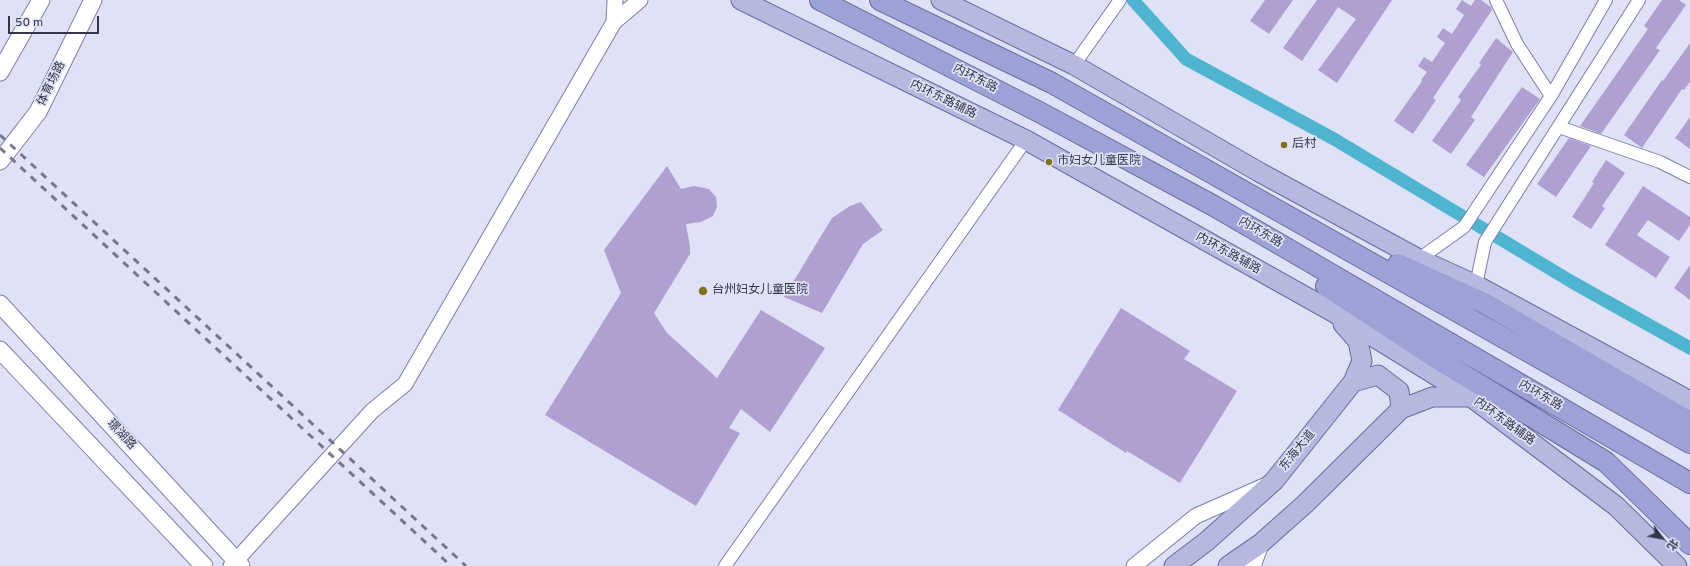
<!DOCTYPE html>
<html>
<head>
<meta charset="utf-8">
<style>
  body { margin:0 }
  #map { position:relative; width:1690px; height:566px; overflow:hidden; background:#dfe2f7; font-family:Overpass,"Noto Sans SC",sans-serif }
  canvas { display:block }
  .north { position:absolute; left:1642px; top:518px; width:40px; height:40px; -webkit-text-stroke:3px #dfe2f7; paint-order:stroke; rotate:122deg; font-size:11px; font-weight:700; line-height:16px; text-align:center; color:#34364b }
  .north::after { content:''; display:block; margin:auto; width:14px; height:18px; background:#34364b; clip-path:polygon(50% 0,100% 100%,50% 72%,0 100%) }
  .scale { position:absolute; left:8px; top:16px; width:91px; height:18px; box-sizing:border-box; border:2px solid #34364b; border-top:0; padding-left:5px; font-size:12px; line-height:14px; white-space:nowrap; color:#34364b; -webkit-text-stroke:3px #dfe2f7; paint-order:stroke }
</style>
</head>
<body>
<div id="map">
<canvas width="1690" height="566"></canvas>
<div class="north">北</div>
<div class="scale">50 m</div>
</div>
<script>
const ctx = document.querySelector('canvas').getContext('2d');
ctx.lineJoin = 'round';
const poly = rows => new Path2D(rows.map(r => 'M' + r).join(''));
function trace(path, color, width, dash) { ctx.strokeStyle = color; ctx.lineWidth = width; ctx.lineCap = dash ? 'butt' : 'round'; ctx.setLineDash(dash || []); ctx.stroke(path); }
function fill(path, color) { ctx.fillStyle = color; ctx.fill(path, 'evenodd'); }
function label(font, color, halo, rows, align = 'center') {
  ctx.font = font + ' Overpass,"Noto Sans SC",sans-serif'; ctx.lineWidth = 3.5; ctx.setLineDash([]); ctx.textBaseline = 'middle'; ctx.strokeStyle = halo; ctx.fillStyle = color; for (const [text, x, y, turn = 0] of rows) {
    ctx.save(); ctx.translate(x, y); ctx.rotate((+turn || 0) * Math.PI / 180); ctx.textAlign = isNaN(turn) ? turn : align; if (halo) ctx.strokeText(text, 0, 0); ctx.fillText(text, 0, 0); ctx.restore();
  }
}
trace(poly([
  [1133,0,1186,59,1334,139,1572,282,1690,348]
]), '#4eb4d0', 13);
fill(poly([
  [1265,0,1293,0,1269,34,1250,21],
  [1317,0,1392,0,1337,83,1318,70,1356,19,1338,7,1302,61,1283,48],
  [1462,0,1471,6,1475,0,1481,0,1491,7,1492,10,1433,98,1436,100,1413,134,1394,121,1422,81,1421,80,1427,72,1418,66,1424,57,1432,62,1445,43,1437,37,1443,28,1452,34,1464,15,1456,9],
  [1662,0,1679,0,1686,5,1656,48,1660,50,1601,134,1580,126,1648,29,1644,26],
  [1496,38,1513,52,1471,117,1475,120,1451,154,1432,141,1461,100,1458,97,1481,65,1479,63],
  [1690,43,1690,82,1684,90,1682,89,1642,148,1624,135,1662,80,1663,81],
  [1522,87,1540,99,1484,177,1466,165],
  [1690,117,1690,149,1675,138],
  [1569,138,1591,146,1556,197,1537,184],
  [1606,160,1625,173,1602,206,1605,208,1591,229,1572,217,1594,183,1592,182],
  [667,166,681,189,694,186,709,189,716,197,717,207,713,216,701,222,686,224,690,247,690,254,654,313,667,333,717,378,761,310,825,348,770,432,741,409,729,428,740,433,696,506,545,415,621,293,604,250],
  [1643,186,1690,217,1690,225,1679,241,1648,220,1637,235,1670,257,1656,278,1605,245],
  [861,202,883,230,863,244,822,313,784,297,832,218,850,206],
  [1690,265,1690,300,1674,288],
  [1121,308,1190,351,1184,359,1237,391,1180,483,1127,451,1126,453,1058,410]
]), '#afa0d1');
const minor = poly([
  [1496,0,1517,44,1551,96],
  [1074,65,1120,0],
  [1559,127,1660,162,1690,177],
  [1419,259,1464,227,1551,96,1606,0],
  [1476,285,1485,242,1639,0],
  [725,566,1026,140]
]);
const tertiary = poly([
  [614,22,615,0],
  [231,566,372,411,405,384,614,22,640,0],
  [1134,566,1196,516,1264,486]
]);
const secondary = poly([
  [0,72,41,0],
  [0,161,38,112,93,0],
  [0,304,241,566],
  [0,350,204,566],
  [1252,566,1260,544]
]);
const primary = poly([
  [741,0,1026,140,1333,312,1471,397,1616,506,1677,566],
  [941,0,1074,65,1259,172,1419,259,1476,285,1690,401],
  [1353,382,1378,375,1399,391,1401,409],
  [1174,566,1207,541,1274,481,1353,382,1362,361,1358,341,1343,324],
  [1228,566,1260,544,1305,504,1401,409,1432,397,1471,397]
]);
const trunk = poly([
  [820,0,1041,113,1214,206,1690,483],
  [880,0,1052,83,1690,443],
  [1398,264,1484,303,1690,422],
  [1326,286,1431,355,1606,462,1690,544]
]);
trace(minor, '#797fae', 14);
trace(tertiary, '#797fae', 17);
trace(secondary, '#797fae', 19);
trace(primary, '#686d9f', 21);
trace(trunk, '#686d9f', 22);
trace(minor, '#fff', 12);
trace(tertiary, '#fff', 15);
trace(secondary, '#fff', 17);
trace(primary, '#b5b9e0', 19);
trace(trunk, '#9ca2d6', 20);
trace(poly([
  [0,135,466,566],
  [0,148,451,566]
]), '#75778c', 3, [7, 7]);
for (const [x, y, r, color] of [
  [1284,145,4,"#827213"],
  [1049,162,4,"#827213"],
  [703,291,5,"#827213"]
]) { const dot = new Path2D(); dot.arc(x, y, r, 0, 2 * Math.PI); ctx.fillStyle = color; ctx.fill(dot); trace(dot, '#dfe2f7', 1.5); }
label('12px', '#34364b', '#dfe2f7', [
  ["内环东路",975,79,27],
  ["体育场路",52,84,-64],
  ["内环东路辅路",943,100,26],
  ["内环东路",1260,233,30],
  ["内环东路辅路",1228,254,29],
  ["内环东路",1540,396,30],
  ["内环东路辅路",1504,422,36],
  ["璟湖路",121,435,47],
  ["东海大道",1298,451,-51]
]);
label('12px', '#34364b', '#dfe2f7', [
  ["后村",1292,145],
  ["市妇女儿童医院",1057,162],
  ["台州妇女儿童医院",712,291]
], 'left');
</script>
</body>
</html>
